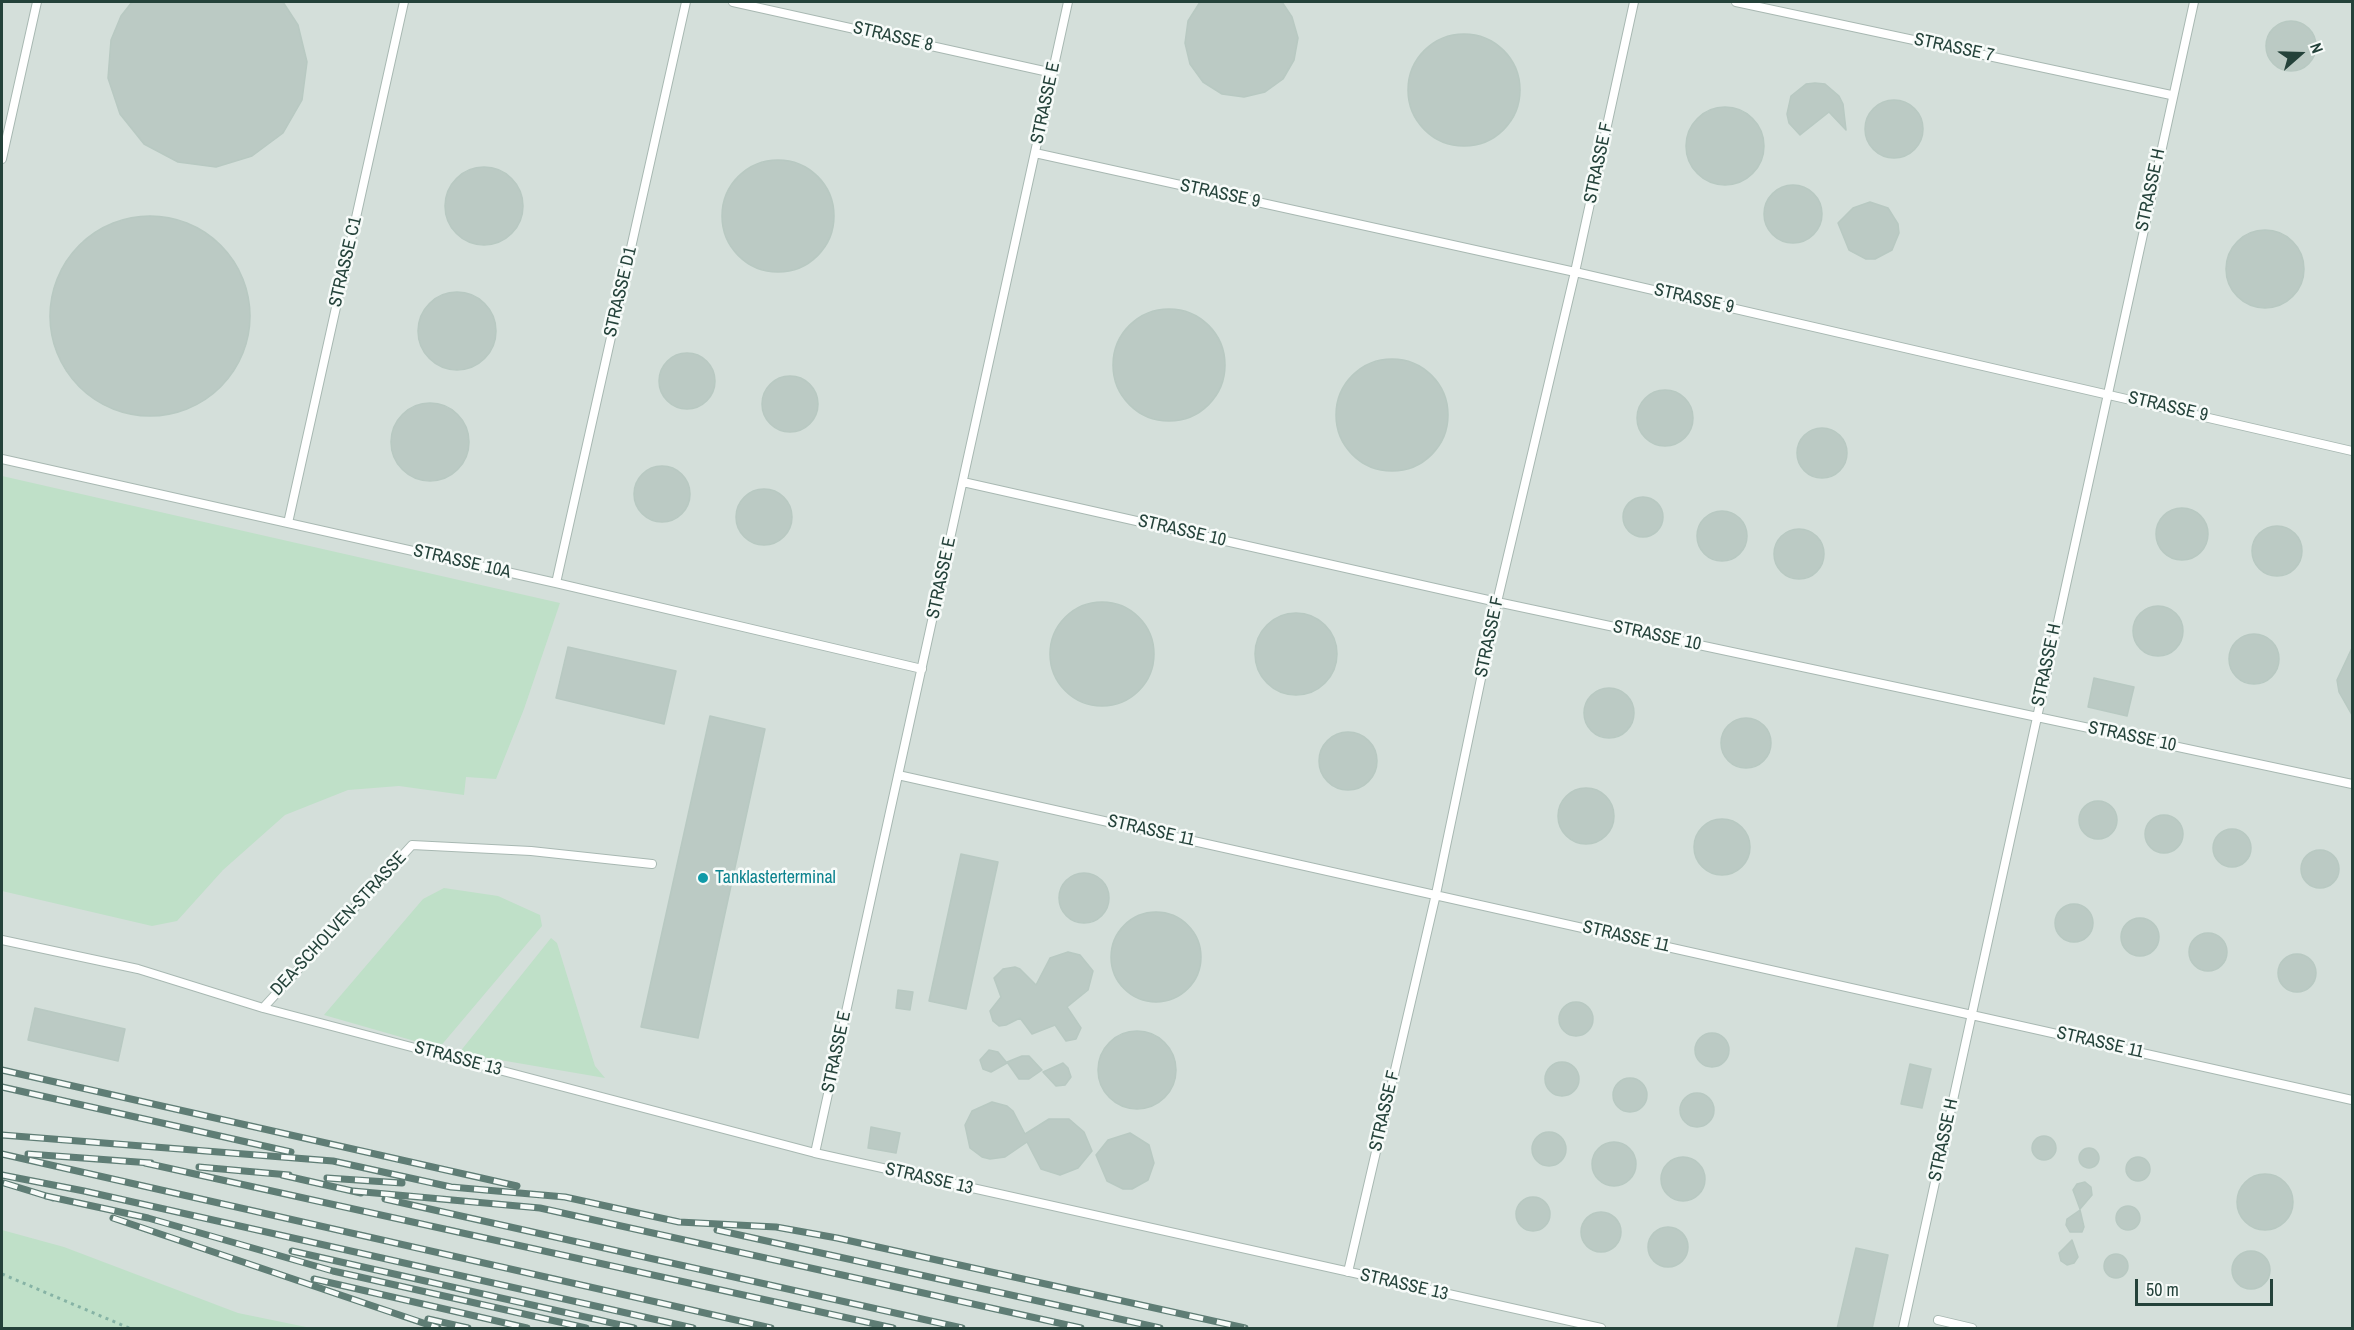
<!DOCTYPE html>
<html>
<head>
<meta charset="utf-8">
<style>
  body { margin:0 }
  #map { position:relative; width:2354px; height:1330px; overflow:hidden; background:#e6efeb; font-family:"Archivo Narrow",sans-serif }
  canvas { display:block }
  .frame { position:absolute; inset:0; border:3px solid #24423a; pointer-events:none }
  .north { position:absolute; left:2270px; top:24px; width:60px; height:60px; -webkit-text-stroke:4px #f7fbf9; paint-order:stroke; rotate:70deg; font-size:16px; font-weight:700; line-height:24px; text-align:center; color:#24423a }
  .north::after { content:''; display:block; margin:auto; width:21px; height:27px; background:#24423a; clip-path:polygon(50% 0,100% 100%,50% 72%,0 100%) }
  .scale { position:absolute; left:2135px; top:1279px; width:138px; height:27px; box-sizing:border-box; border:3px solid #24423a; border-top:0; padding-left:8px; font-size:18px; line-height:21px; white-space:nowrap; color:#24423a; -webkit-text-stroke:4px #f7fbf9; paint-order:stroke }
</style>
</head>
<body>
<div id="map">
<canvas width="2354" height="1330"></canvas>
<div class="frame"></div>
<div class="north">N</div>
<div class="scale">50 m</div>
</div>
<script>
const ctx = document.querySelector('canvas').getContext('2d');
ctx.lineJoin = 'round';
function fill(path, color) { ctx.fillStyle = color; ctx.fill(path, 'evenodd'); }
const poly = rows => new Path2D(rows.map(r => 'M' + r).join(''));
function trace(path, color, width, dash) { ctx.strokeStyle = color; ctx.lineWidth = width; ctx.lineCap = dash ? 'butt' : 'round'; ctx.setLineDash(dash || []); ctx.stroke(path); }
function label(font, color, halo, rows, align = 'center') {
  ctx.font = font + ' "Archivo Narrow",sans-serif'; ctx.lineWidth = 5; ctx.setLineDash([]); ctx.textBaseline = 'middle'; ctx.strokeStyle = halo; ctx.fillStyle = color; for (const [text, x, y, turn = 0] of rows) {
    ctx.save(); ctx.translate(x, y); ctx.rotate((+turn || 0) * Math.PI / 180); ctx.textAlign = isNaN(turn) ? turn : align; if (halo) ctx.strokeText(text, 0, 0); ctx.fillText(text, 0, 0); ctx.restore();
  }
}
fill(poly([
  [2,2,2352,2,2352,1328,2,1328]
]), '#d4dfda');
fill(poly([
  [2,476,560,603,524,709,496,779,466,777,464,795,399,786,348,790,285,815,223,870,177,921,152,926,2,891],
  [444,888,498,896,540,915,542,926,439,1048,324,1015,423,899],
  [551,938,557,943,595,1066,605,1078,459,1053],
  [2,1230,64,1247,238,1313,311,1328,2,1328]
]), '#bfe0c8');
const building = poly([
  [132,2,283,2,298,25,307,62,302,100,283,133,252,156,216,167,178,162,144,144,120,114,108,78,111,40,121,16,132,2],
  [1200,2,1282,2,1292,17,1298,38,1294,60,1283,79,1265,92,1244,97,1222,94,1203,82,1190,64,1185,43,1188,21,1200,2],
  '2266 46a25 25 0 1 1 50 0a25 25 0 1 1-50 0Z',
  '1408 90a56 56 0 1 1 112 0a56 56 0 1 1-112 0Z',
  [1815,83,1825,84,1839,96,1843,104,1846,130,1829,112,1800,135,1789,123,1787,114,1791,96,1806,84,1815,83],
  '1865 129a29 29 0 1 1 58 0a29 29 0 1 1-58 0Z',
  '1686 146a39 39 0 1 1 78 0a39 39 0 1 1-78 0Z',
  '722 216a56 56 0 1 1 112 0a56 56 0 1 1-112 0Z',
  '445 206a39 39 0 1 1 78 0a39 39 0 1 1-78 0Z',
  '1764 214a29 29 0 1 1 58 0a29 29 0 1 1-58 0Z',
  [1870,202,1888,208,1898,224,1899,233,1892,250,1875,259,1866,259,1849,250,1838,223,1853,208,1870,202],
  '50 316a100 100 0 1 1 200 0a100 100 0 1 1-200 0Z',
  '2226 269a39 39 0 1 1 78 0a39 39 0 1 1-78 0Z',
  '418 331a39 39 0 1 1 78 0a39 39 0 1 1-78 0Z',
  '1113 365a56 56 0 1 1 112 0a56 56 0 1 1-112 0Z',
  '659 381a28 28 0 1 1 56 0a28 28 0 1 1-56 0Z',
  '1336 415a56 56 0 1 1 112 0a56 56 0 1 1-112 0Z',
  '762 404a28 28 0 1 1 56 0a28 28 0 1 1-56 0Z',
  '1637 418a28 28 0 1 1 56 0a28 28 0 1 1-56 0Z',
  '391 442a39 39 0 1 1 78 0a39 39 0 1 1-78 0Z',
  '1797 453a25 25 0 1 1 50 0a25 25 0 1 1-50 0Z',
  '634 494a28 28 0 1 1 56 0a28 28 0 1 1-56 0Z',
  '736 517a28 28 0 1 1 56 0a28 28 0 1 1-56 0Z',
  '1623 517a20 20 0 1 1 40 0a20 20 0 1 1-40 0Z',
  '2156 534a26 26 0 1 1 52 0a26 26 0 1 1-52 0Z',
  '1697 536a25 25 0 1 1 50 0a25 25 0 1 1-50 0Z',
  '2252 551a25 25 0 1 1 50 0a25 25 0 1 1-50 0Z',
  '1774 554a25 25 0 1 1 50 0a25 25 0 1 1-50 0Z',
  '1050 654a52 52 0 1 1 104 0a52 52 0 1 1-104 0Z',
  '2133 631a25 25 0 1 1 50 0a25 25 0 1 1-50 0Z',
  '1255 654a41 41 0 1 1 82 0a41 41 0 1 1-82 0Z',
  '2229 659a25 25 0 1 1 50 0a25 25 0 1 1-50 0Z',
  [568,647,676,671,664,724,556,698,568,647],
  [2352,648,2352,715,2339,692,2337,680,2352,648],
  [2094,678,2134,687,2127,716,2088,707,2094,678],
  '1584 713a25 25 0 1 1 50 0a25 25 0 1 1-50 0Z',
  [710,716,765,729,698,1038,641,1027,710,716],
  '1721 743a25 25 0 1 1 50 0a25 25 0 1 1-50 0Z',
  '1319 761a29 29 0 1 1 58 0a29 29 0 1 1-58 0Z',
  '1558 816a28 28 0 1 1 56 0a28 28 0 1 1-56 0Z',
  '2079 820a19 19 0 1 1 38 0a19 19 0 1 1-38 0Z',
  '2145 834a19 19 0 1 1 38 0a19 19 0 1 1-38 0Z',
  '1694 847a28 28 0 1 1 56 0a28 28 0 1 1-56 0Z',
  '2213 848a19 19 0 1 1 38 0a19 19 0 1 1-38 0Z',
  '2301 869a19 19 0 1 1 38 0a19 19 0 1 1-38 0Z',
  [961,854,998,862,966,1009,929,1001,961,854],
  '1059 898a25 25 0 1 1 50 0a25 25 0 1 1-50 0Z',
  '2055 923a19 19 0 1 1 38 0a19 19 0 1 1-38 0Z',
  '1111 957a45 45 0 1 1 90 0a45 45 0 1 1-90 0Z',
  '2121 937a19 19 0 1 1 38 0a19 19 0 1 1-38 0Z',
  '2189 952a19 19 0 1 1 38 0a19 19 0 1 1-38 0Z',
  [1068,952,1080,955,1093,971,1088,990,1067,1007,1081,1028,1076,1039,1066,1041,1055,1025,1032,1034,1020,1018,1006,1025,999,1026,993,1021,990,1011,1001,997,994,978,1003,969,1015,967,1020,969,1036,985,1050,958,1068,952],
  '2278 973a19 19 0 1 1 38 0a19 19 0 1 1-38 0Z',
  [898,990,913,992,910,1010,896,1008,898,990],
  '1559 1019a17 17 0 1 1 34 0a17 17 0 1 1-34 0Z',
  [35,1008,125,1029,118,1061,28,1040,35,1008],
  '1098 1070a39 39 0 1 1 78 0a39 39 0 1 1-78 0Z',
  '1695 1050a17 17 0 1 1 34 0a17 17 0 1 1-34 0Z',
  [989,1050,998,1052,1007,1063,991,1072,983,1069,980,1060,989,1050],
  [1022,1056,1029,1056,1042,1070,1029,1079,1019,1079,1007,1062,1022,1056],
  '1545 1079a17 17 0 1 1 34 0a17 17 0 1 1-34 0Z',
  [1063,1063,1068,1068,1071,1077,1065,1085,1056,1086,1043,1072,1063,1063],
  [1910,1064,1931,1069,1922,1108,1901,1104,1910,1064],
  '1613 1095a17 17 0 1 1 34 0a17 17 0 1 1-34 0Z',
  '1680 1110a17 17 0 1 1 34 0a17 17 0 1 1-34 0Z',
  [992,1102,1007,1106,1013,1111,1025,1134,1049,1119,1069,1119,1084,1132,1092,1151,1078,1168,1060,1175,1041,1169,1027,1142,1005,1157,990,1159,982,1157,970,1148,965,1125,972,1111,992,1102],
  [871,1127,900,1133,896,1153,868,1148,871,1127],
  '1532 1149a17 17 0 1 1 34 0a17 17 0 1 1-34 0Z',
  [1130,1133,1149,1145,1154,1163,1148,1180,1132,1189,1123,1189,1107,1181,1096,1155,1108,1140,1130,1133],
  '2032 1148a12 12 0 1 1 24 0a12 12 0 1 1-24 0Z',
  '1592 1164a22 22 0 1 1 44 0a22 22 0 1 1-44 0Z',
  '2079 1158a10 10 0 1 1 20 0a10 10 0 1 1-20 0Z',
  '2126 1169a12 12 0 1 1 24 0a12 12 0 1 1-24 0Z',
  '1661 1179a22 22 0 1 1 44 0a22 22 0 1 1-44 0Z',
  '2237 1202a28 28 0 1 1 56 0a28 28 0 1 1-56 0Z',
  [2085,1182,2091,1187,2092,1195,2080,1209,2073,1190,2077,1184,2085,1182],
  '1516 1214a17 17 0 1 1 34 0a17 17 0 1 1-34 0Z',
  '2116 1218a12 12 0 1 1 24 0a12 12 0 1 1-24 0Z',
  [2080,1210,2084,1227,2082,1232,2070,1232,2066,1225,2067,1219,2080,1210],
  '1581 1232a20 20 0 1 1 40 0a20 20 0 1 1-40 0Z',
  '1648 1247a20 20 0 1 1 40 0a20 20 0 1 1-40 0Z',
  [2072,1240,2078,1257,2074,1263,2067,1265,2061,1261,2059,1253,2072,1240],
  [1856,1248,1888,1255,1872,1329,1837,1329,1856,1248],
  '2232 1270a19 19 0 1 1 38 0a19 19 0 1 1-38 0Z',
  '2104 1266a12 12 0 1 1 24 0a12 12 0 1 1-24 0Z'
]);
fill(building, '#bbcac4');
trace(building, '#b8c9c2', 1.5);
const lane = poly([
  [733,2,1053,73],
  [1736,2,2171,95],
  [1035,153,1575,272,2352,451],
  [2,159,37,2],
  [2,459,556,583,922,669],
  [963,482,1497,602,2352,784],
  [288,523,404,2],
  [556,583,686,2],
  [898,775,2352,1100],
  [2,940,138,969,263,1008,412,845,531,851,652,864],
  [263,1008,815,1153,1601,1328],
  [815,1153,1068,2],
  [1348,1272,1436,894,1497,602,1575,272,1634,2],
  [1938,1320,1972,1328],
  [1903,1328,2194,2]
]);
trace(lane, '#a8b8b2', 10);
trace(poly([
  [2,1274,129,1328]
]), '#86b3a5', 3, [3, 4.5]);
trace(lane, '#fff', 8);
const rail = poly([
  [2,1070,517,1186],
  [2,1087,291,1152],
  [2,1135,333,1161,451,1187,565,1197,679,1222,776,1227,837,1238,1245,1328],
  [2,1154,771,1328],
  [28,1154,151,1163],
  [145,1163,893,1328],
  [199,1167,289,1175],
  [2,1175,84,1191,693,1328],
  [282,1175,361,1193],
  [327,1178,402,1183],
  [4,1183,53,1198],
  [353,1191,540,1208,1081,1328],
  [46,1196,148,1218,333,1271,586,1328],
  [385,1199,962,1328],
  [113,1218,438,1328],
  [717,1230,1160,1328],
  [292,1251,634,1328],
  [314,1279,527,1328],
  [428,1319,468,1328]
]);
trace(rail, '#5f7d75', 7);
trace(rail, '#f7fbf9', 4.5, [14]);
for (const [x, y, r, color] of [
  [703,878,6,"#0f9aa8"]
]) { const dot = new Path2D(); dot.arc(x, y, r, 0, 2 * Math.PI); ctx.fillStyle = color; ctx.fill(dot); trace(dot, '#f7fbf9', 2); }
label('18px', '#24423a', '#f7fbf9', [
  ["STRASSE 8",893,37,13],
  ["STRASSE 7",1954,48,12],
  ["STRASSE E",1046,103,-78],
  ["STRASSE F",1599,163,-78],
  ["STRASSE H",2151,190,-78],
  ["STRASSE 9",1220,194,12],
  ["STRASSE C1",346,262,-77],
  ["STRASSE D1",621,292,-77],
  ["STRASSE 9",1694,299,13],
  ["STRASSE 9",2168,407,13],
  ["STRASSE 10",1182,531,13],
  ["STRASSE 10A",462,562,13],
  ["STRASSE E",942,578,-78],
  ["STRASSE 10",1657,636,12],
  ["STRASSE F",1490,637,-78],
  ["STRASSE H",2047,665,-78],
  ["STRASSE 10",2132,737,12],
  ["STRASSE 11",1151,831,13],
  ["DEA-SCHOLVEN-STRASSE",339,924,-47],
  ["STRASSE 11",1626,937,13],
  ["STRASSE 11",2100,1043,13],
  ["STRASSE E",837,1052,-78],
  ["STRASSE 13",458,1059,15],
  ["STRASSE F",1385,1111,-77],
  ["STRASSE H",1944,1140,-78],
  ["STRASSE 13",929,1179,13],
  ["STRASSE 13",1404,1285,13]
]);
label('18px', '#0d838f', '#f7fbf9', [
  ["Tanklasterterminal",715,878]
], 'left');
</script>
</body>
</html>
